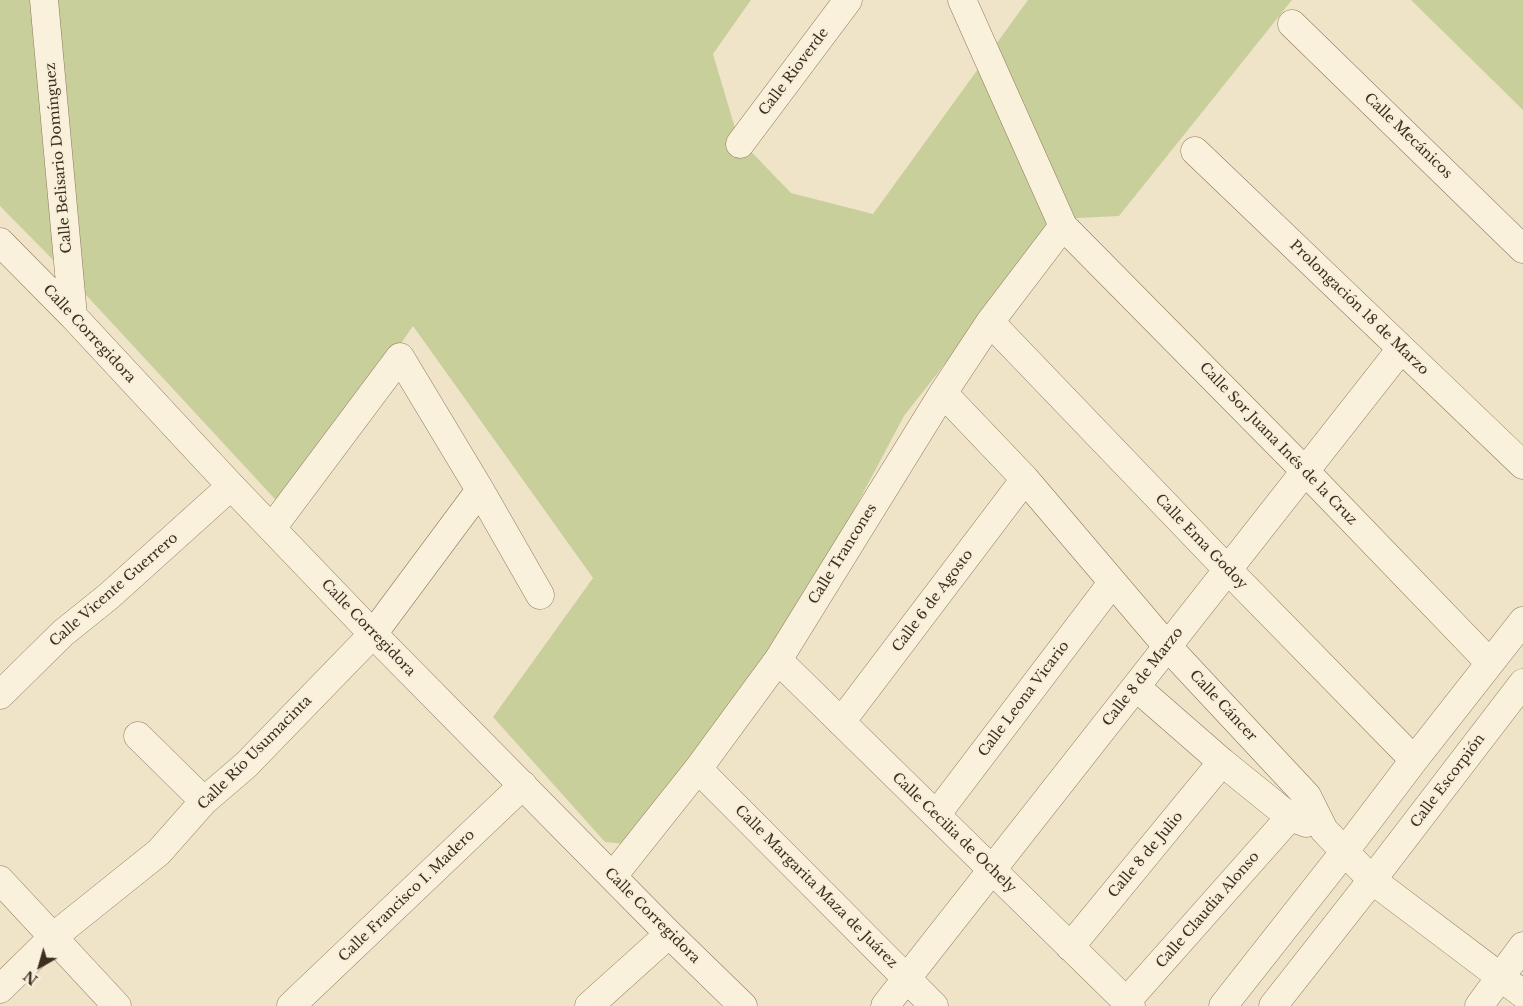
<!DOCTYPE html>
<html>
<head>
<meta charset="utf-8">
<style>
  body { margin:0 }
  #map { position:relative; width:1523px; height:1006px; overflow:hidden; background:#f0e4c8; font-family:"Libre Baskerville",serif }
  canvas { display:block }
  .north { position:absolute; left:15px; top:941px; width:50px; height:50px; -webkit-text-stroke:4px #f7eed8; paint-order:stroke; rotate:218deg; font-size:14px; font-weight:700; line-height:20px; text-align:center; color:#3d2e20 }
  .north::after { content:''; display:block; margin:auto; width:18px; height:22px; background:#3d2e20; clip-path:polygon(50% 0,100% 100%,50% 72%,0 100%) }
</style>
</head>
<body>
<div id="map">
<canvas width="1523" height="1006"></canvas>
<div class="north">N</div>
</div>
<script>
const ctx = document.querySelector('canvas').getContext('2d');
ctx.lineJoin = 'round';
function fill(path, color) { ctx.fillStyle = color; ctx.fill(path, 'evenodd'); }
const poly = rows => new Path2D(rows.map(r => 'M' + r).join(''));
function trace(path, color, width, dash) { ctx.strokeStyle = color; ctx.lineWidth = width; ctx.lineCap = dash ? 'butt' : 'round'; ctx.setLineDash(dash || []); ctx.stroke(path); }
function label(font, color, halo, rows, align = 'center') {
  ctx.font = font + ' "Libre Baskerville",serif'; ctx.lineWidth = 4; ctx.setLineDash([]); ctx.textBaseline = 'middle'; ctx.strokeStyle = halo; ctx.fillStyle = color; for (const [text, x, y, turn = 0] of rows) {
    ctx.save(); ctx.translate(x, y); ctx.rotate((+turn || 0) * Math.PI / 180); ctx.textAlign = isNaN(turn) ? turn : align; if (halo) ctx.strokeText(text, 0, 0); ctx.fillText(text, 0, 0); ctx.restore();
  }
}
fill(poly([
  [0,0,751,0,713,54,738,138,791,193,873,214,1028,0,1292,0,1119,216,1058,219,904,416,785,640,628,844,605,842,493,717,593,578,413,326,286,511,62,269,0,206],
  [1411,0,1523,0,1523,110]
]), '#c9cf9b');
const minor = poly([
  [44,0,73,316],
  [962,0,1063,226,1305,471,1490,663],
  [1292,24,1523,249],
  [740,144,848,0],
  [1195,151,1523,465],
  [0,242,73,316,231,486,373,634,669,934,743,1006],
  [990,322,1228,570,1414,760],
  [943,393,1025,479,1167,646,1307,796,1324,830,1372,880,1523,994],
  [272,528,400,357,480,490,540,595],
  [778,660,1131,1006],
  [1136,687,1222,762,1290,817,1306,823],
  [0,695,63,633,109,596,231,486],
  [841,722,1025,479],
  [138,736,204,801],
  [698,769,934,1006],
  [936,815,1112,583],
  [613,876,698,769,778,660,943,393,990,322,1063,226],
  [0,880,117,1006],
  [1070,947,1222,762],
  [0,989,53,937,159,852,204,801,246,765,373,634,480,490],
  [1126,1002,1290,817],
  [291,1006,523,785],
  [589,1006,669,934],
  [885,1006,1401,349],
  [1223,1006,1345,851,1414,760,1523,621],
  [1273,1006,1372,880,1523,683],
  [1479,1006,1523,946]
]);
trace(minor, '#8d765c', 29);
trace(minor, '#faf1dc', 28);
label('14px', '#3d2e20', '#f7eed8', [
  ["Calle Rioverde",794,72,-53],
  ["Calle Mecánicos",1408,136,44],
  ["Calle Belisario Domínguez",59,158,-95],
  ["Prolongación 18 de Marzo",1359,308,44],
  ["Calle Corregidora",89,334,47],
  ["Calle Sor Juana Inés de la Cruz",1278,444,46],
  ["Calle Ema Godoy",1201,542,46],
  ["Calle Trancones",843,554,-58],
  ["Calle Vicente Guerrero",114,590,-41],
  ["Calle 6 de Agosto",933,601,-53],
  ["Calle Corregidora",368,628,46],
  ["Calle 8 de Marzo",1143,677,-52],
  ["Calle Leona Vicario",1024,699,-53],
  ["Calle Cáncer",1223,706,47],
  ["Calle Río Usumacinta",255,753,-45],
  ["Calle Escorpión",1448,781,-53],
  ["Calle Cecilia de Ochely",954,833,44],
  ["Calle 8 de Julio",1146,855,-50],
  ["Calle Margarita Maza de Juárez",816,887,45],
  ["Calle Francisco I. Madero",407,896,-44],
  ["Calle Claudia Alonso",1208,910,-49],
  ["Calle Corregidora",652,916,45]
]);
</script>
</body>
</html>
